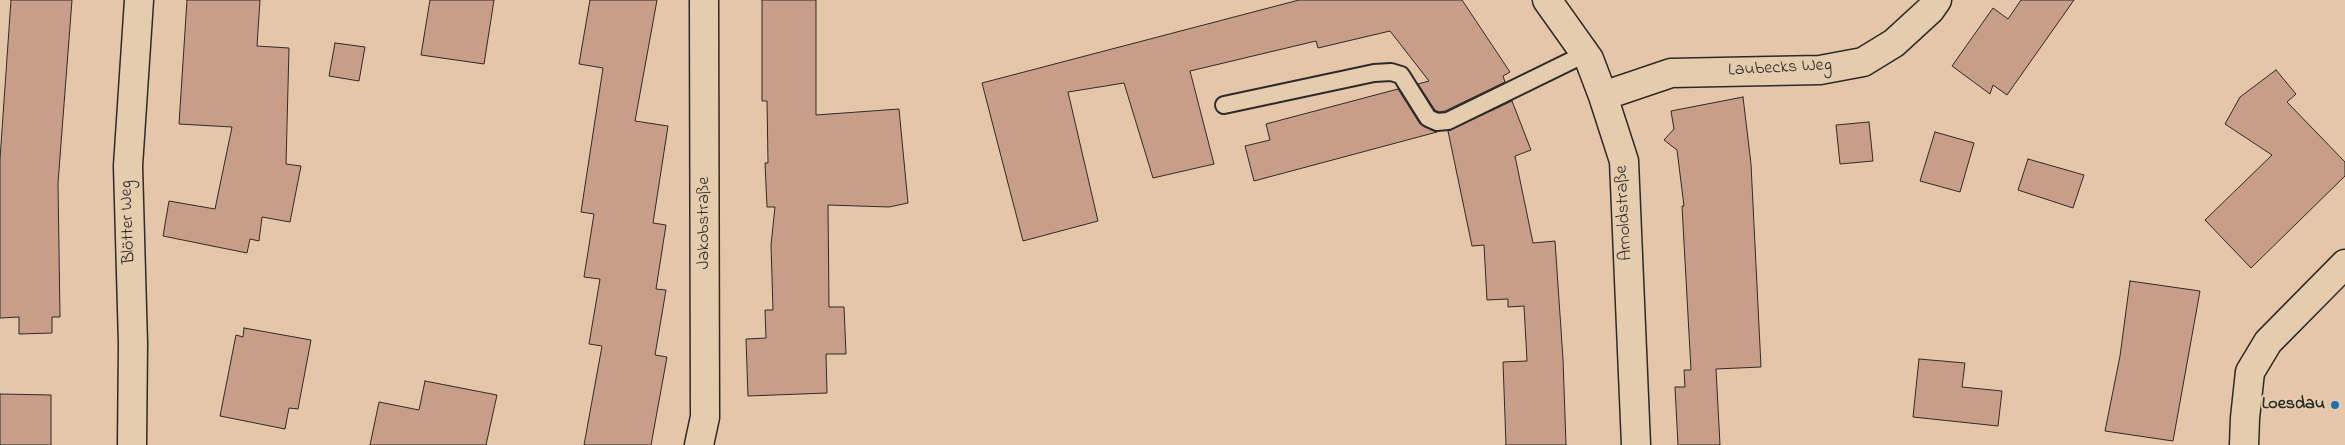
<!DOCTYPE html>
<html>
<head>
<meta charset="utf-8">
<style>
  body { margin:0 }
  canvas { display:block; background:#e6c6a8 }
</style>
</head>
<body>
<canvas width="2345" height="445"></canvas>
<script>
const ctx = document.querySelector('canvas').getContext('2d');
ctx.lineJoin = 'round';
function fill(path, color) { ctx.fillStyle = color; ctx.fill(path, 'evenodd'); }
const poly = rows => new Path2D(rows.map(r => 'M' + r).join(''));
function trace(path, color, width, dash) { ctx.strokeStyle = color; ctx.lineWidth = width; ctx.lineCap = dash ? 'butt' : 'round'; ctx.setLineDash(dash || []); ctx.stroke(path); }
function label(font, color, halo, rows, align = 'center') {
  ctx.font = font + ' "Indie Flower",sans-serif'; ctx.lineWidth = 4; ctx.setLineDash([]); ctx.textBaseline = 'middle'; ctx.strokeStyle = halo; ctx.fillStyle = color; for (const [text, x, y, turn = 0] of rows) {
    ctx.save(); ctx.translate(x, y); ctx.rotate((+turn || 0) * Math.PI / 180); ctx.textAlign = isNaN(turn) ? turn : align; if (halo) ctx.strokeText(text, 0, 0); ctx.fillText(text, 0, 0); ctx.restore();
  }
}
const building = poly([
  [11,0,72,0,58,183,60,317,52,317,52,333,19,334,19,317,0,318,0,159,11,0],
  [187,0,260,0,257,46,289,48,286,164,301,166,290,222,262,217,259,241,250,239,247,253,163,236,169,201,215,209,232,127,179,124,187,0],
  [430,0,494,0,484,64,421,55,430,0],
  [590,0,657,0,635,121,668,126,653,223,666,225,656,289,666,290,655,355,667,357,651,445,584,445,602,346,589,344,600,279,584,277,594,214,581,212,603,68,579,64,590,0],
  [762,0,816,0,816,115,899,109,908,203,889,207,828,205,829,307,844,307,846,354,826,354,827,393,748,396,746,339,766,338,765,310,773,310,771,245,775,207,767,207,765,163,768,163,767,101,762,101,762,0],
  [1299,0,1462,0,1510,72,1503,76,1505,82,1445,111,1439,112,1435,110,1418,84,1429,81,1390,31,1318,48,1316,41,1190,71,1214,164,1153,178,1124,83,1068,92,1098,221,1023,241,982,83,1299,0],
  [2021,0,2074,0,2007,95,1993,85,1990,94,1952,66,1993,8,2008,19,2021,0],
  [335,43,365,47,359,81,329,76,335,43],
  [2276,70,2296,94,2287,102,2345,162,2345,176,2251,268,2205,220,2272,155,2225,124,2240,97,2276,70],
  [1398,89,1420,124,1437,132,1254,181,1245,146,1270,140,1266,124,1398,89],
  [1743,97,1751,164,1761,367,1716,369,1720,445,1678,445,1675,387,1685,387,1684,370,1691,370,1682,206,1684,206,1677,150,1664,140,1674,129,1671,111,1743,97],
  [1512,101,1531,150,1515,156,1533,243,1555,241,1563,359,1566,445,1506,445,1503,362,1527,361,1524,306,1508,307,1508,299,1487,300,1484,245,1472,246,1448,131,1512,101],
  [1869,122,1873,161,1840,164,1836,125,1869,122],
  [1935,132,1974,143,1960,192,1920,181,1935,132],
  [2028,159,2084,175,2073,208,2018,190,2028,159],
  [2130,281,2200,291,2173,441,2105,431,2120,356,2130,281],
  [244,328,311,340,298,409,289,408,285,429,220,416,236,335,243,337,244,328],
  [1919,359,1965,363,1962,387,2002,391,1998,426,1913,417,1919,359],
  [425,381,497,395,486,445,370,445,379,402,419,410,425,381],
  [0,394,51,395,51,445,0,445,0,394]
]);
fill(building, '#c89e88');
trace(building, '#2b2b2b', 1);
const lane = poly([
  [1224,105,1374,73,1391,72,1401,75,1428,118,1437,122,1448,121,1585,54]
]);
const street = poly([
  [1547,0,1589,59,1603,96,1624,161,1636,445],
  [1603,96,1671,73,1820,70,1863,62,1894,43,1930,10,1937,0],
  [132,445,133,344,128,166,139,0],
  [699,445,705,417,704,0],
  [2244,445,2245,418,2250,372,2268,342,2345,264]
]);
trace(lane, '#2b2b2b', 20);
trace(street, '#2b2b2b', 31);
trace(lane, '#e5ccad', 16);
trace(street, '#e5ccad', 28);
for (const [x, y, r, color] of [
  [2335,405,5,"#1f6fb2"]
]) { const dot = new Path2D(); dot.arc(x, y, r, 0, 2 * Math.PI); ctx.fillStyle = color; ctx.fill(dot); trace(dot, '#e5ccad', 2); }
label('18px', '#2b2b2b', '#e5ccad', [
  ["Laubecks Weg",1780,69,-3],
  ["Arnoldstraße",1625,213,-93],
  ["Blötter Weg",129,222,-92],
  ["Jakobstraße",705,223,-90]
]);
label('bold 18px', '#2b2b2b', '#e5ccad', [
  ["Loesdau",2325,405]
], 'right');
</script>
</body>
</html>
